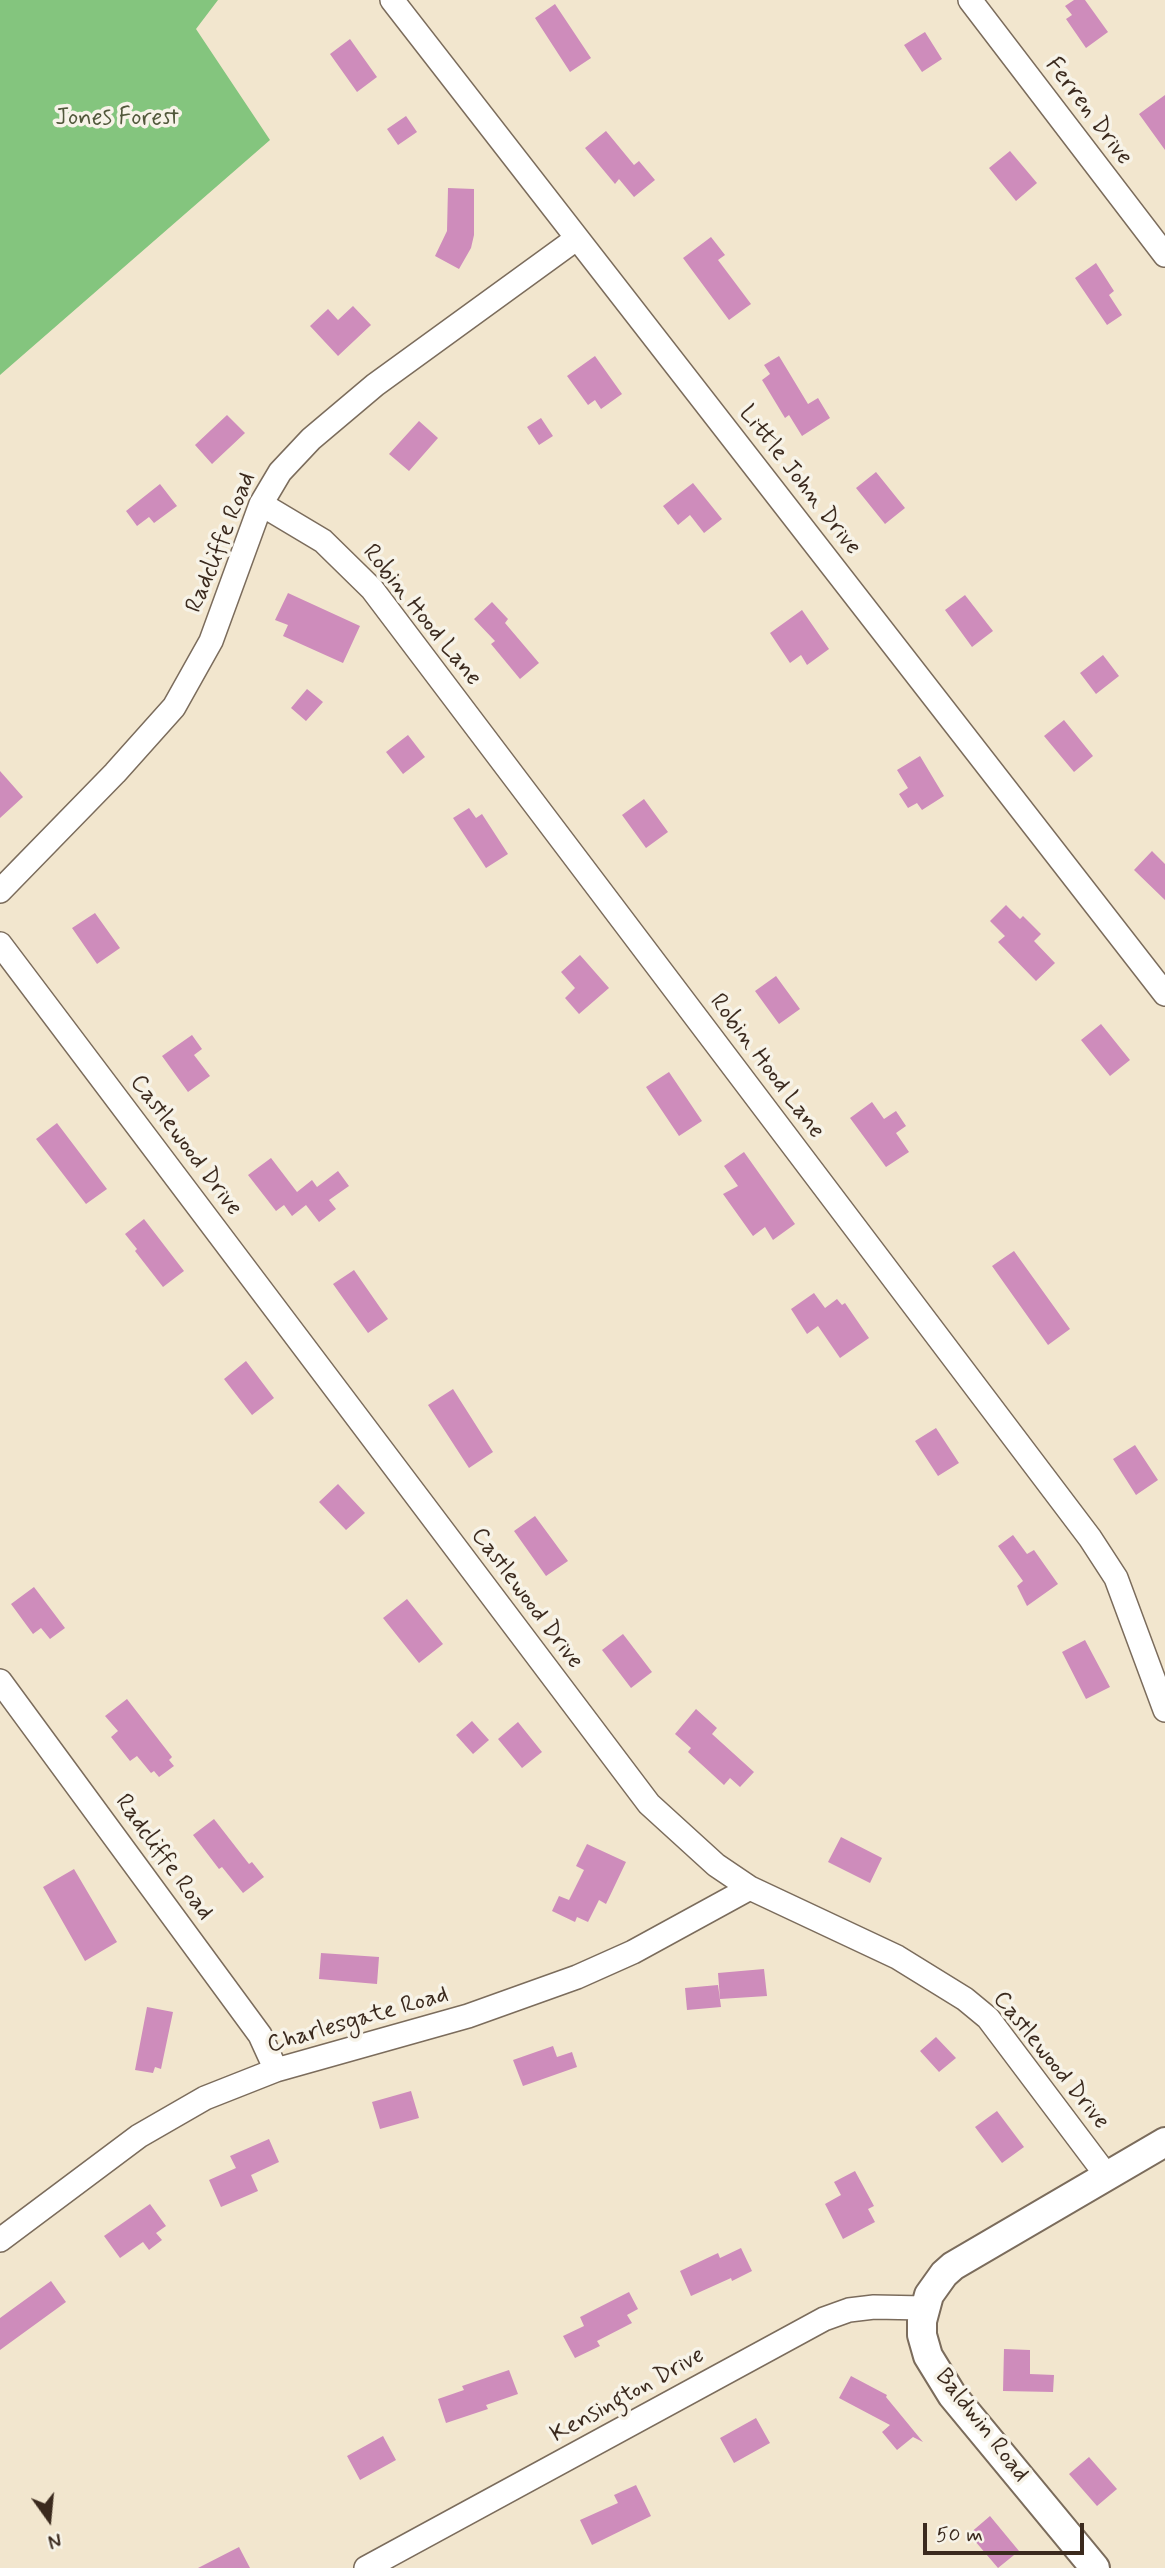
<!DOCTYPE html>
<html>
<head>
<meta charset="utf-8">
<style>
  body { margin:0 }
  #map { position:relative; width:1165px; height:2568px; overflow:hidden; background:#f2e6ce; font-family:Mynerve,sans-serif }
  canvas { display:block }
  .north { position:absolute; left:14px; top:2484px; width:70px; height:70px; -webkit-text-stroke:5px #f7f3e8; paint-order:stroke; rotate:165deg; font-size:19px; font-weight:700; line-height:28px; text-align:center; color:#3b2a1e }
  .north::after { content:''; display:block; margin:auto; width:24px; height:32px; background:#3b2a1e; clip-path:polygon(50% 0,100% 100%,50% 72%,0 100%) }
  .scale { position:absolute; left:923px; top:2523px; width:161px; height:32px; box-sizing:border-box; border:4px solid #3b2a1e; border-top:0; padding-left:9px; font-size:21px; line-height:24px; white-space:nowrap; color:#3b2a1e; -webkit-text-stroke:5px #f7f3e8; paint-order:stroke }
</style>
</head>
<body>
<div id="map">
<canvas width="1165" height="2568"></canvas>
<div class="north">N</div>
<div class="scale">50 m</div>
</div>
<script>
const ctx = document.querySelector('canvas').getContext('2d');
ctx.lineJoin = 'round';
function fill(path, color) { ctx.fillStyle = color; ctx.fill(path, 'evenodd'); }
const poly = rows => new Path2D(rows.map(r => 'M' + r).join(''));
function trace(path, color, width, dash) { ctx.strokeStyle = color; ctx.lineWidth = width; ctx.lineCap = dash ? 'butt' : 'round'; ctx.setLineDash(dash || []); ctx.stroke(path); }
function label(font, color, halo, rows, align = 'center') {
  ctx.font = font + ' Mynerve,sans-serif'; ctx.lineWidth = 7; ctx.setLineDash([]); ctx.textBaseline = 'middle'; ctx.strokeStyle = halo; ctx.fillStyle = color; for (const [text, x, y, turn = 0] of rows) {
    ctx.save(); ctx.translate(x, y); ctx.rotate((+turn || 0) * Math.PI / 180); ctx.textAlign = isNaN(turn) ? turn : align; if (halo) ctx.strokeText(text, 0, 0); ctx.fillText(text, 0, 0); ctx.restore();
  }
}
fill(poly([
  [0,0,218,0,196,29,270,140,0,375]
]), '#84c57e');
fill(poly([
  [1074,0,1085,0,1108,32,1086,48,1066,19,1072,15,1065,6],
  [555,4,591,58,570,72,535,18],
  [925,32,942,59,922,72,904,45],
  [350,39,377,77,357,92,330,54],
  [1165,95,1165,150,1139,114],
  [406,116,417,132,398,145,387,129],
  [606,131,634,165,639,161,655,180,634,197,619,179,615,184,585,148],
  [1010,151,1037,183,1016,201,989,168],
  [448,188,474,189,474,235,471,248,459,269,435,256,447,231],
  [711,237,725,255,718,260,751,304,729,320,683,258],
  [1096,263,1114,291,1109,295,1122,315,1107,325,1075,278],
  [353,306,371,325,338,356,310,326,328,309,338,320],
  [595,356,622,394,601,409,595,400,588,405,567,376],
  [779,356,808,404,818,398,830,418,802,436,789,415,785,418,762,380,770,374,764,365],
  [227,415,245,433,212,464,195,445],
  [541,418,553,436,539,445,527,427],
  [419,421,438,438,409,471,389,454],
  [876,472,905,508,885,524,856,488],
  [693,483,722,519,704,533,690,515,678,525,663,506],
  [160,484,177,506,154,523,149,517,137,526,126,511],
  [288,593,360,626,343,663,283,636,288,625,275,620],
  [965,595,993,631,972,647,945,610],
  [492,602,508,619,505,623,539,663,520,679,491,644,495,641,474,619],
  [802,610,829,649,807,665,801,655,790,663,770,633],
  [1103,655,1119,676,1096,694,1080,673],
  [307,689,323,702,306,721,291,708],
  [1064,720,1093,756,1074,772,1044,736],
  [408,735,425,757,403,774,386,752],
  [920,756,944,796,922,810,917,803,908,808,899,794,908,788,897,770],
  [0,771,23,797,0,818],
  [644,799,668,832,646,848,622,815],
  [469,808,476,818,482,814,508,854,486,868,453,818],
  [1152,851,1165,864,1165,900,1134,870],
  [1006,905,1020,919,1023,916,1041,934,1034,941,1055,963,1036,981,998,942,1005,936,990,921],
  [95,913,120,948,97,964,72,928],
  [580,955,609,988,579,1014,565,998,575,988,561,972],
  [776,976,800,1009,779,1024,755,991],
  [1101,1024,1130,1060,1110,1076,1081,1040],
  [192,1035,202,1049,194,1055,210,1076,188,1092,162,1056],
  [669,1072,702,1121,679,1136,646,1087],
  [872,1102,884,1119,896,1111,906,1126,896,1133,909,1152,886,1167,850,1118],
  [57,1123,107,1189,86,1204,36,1139],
  [744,1152,795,1224,773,1240,765,1227,753,1236,723,1194,738,1186,724,1166],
  [271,1158,297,1192,312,1180,317,1187,338,1171,349,1186,329,1200,336,1209,319,1222,306,1205,292,1216,284,1205,276,1211,248,1175],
  [144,1219,184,1271,163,1287,135,1251,137,1249,125,1234],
  [1014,1251,1070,1329,1048,1345,992,1266],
  [354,1270,388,1319,368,1333,333,1284],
  [814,1293,825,1308,837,1299,842,1305,845,1303,869,1338,840,1358,818,1326,807,1334,791,1309],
  [246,1361,274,1398,252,1415,224,1379],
  [453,1389,493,1452,469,1468,428,1405],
  [936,1428,959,1463,938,1476,915,1441],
  [1135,1445,1158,1480,1136,1495,1113,1459],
  [338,1484,365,1513,346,1530,319,1502],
  [535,1516,568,1561,546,1576,514,1531],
  [1013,1535,1027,1554,1034,1550,1058,1584,1027,1606,1017,1586,1023,1581,998,1546],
  [34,1587,65,1628,50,1639,41,1628,33,1634,11,1604],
  [407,1599,443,1644,419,1663,383,1618],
  [623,1634,652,1672,631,1688,602,1650],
  [1085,1640,1110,1687,1086,1699,1062,1652],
  [127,1699,172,1757,169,1760,174,1766,159,1777,154,1771,151,1773,137,1756,130,1761,111,1737,118,1731,105,1716],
  [696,1709,717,1728,712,1734,754,1772,740,1787,730,1778,724,1785,688,1752,691,1748,675,1734],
  [472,1721,489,1740,473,1754,456,1735],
  [518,1722,542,1752,522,1768,498,1739],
  [214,1819,249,1864,252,1862,264,1877,243,1893,222,1867,219,1869,193,1835],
  [841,1837,882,1858,870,1883,828,1862],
  [587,1844,626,1862,606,1904,599,1900,588,1922,577,1917,575,1922,552,1911,559,1896,569,1900,584,1870,576,1866],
  [74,1869,117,1942,85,1961,43,1887],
  [321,1953,379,1957,377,1984,319,1979],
  [764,1969,767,1996,720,1999,718,1973],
  [718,1985,721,2007,687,2010,685,1988],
  [147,2007,173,2012,161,2069,155,2067,153,2073,135,2070],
  [936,2037,956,2058,939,2072,920,2051],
  [553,2046,557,2057,572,2052,577,2067,523,2086,513,2060],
  [411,2091,419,2118,380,2129,372,2102],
  [997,2111,1024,2147,1002,2163,975,2127],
  [269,2139,279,2162,251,2175,258,2191,221,2207,209,2180,236,2168,230,2156],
  [855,2171,874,2206,868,2209,875,2222,843,2239,825,2204,841,2195,834,2182],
  [150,2204,166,2226,156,2233,162,2240,149,2250,143,2242,120,2258,104,2236],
  [741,2248,752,2271,732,2281,731,2278,691,2296,680,2271,718,2253,720,2258],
  [51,2281,66,2302,0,2350,0,2318],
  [629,2292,638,2309,627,2315,632,2323,597,2341,600,2346,575,2358,563,2336,584,2326,580,2317],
  [1004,2349,1030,2350,1030,2374,1054,2375,1053,2392,1003,2391],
  [509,2370,518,2394,486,2405,488,2409,446,2423,438,2399,464,2390,462,2386],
  [851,2376,887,2395,886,2397,923,2442,913,2437,897,2450,882,2432,890,2425,839,2398],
  [756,2418,770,2443,734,2463,720,2438],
  [383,2436,396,2460,360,2480,347,2456],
  [1089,2457,1117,2489,1097,2506,1069,2474],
  [636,2485,651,2516,592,2545,580,2520,618,2503,614,2495],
  [990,2516,1019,2551,998,2568,969,2534],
  [239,2547,250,2568,198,2568]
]), '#ce8cbb');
const minor = poly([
  [392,0,1165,994],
  [970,0,1165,255],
  [261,504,323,541,372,589,1090,1538,1116,1578,1165,1710],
  [0,891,115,773,174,707,211,641,261,504,280,472,311,439,375,385,576,239],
  [0,944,649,1804,716,1865,750,1888,897,1957,965,1999,988,2018,1107,2176],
  [0,1681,260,2035,276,2070],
  [0,2240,139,2136,205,2098,276,2070,468,2016,577,1977,633,1952,750,1888],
  [366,2568,824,2319,849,2310,874,2307,925,2308]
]);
const tertiary = poly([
  [1095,2568,952,2395,928,2356,922,2335,922,2321,929,2295,944,2274,953,2266,1165,2142]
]);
trace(minor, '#7b6c5c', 26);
trace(tertiary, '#7b6c5c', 32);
trace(minor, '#fff', 23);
trace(tertiary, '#fff', 28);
label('24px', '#3b2a1e', '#f7f3e8', [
  ["Ferren Drive",1088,112,53],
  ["Little John Drive",799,481,52],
  ["Radcliffe Road",222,543,-68],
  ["Robin Hood Lane",421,616,51],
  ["Robin Hood Lane",766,1067,53],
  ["Castlewood Drive",185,1146,53],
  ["Castlewood Drive",526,1599,53],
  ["Radcliffe Road",163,1858,54],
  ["Charlesgate Road",358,2021,-16],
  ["Castlewood Drive",1050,2061,51],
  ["Kensington Drive",628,2396,-29],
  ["Baldwin Road",981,2426,52]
]);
label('24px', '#51583b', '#f7f3e8', [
  ["Jones Forest",117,119]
]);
</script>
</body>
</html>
